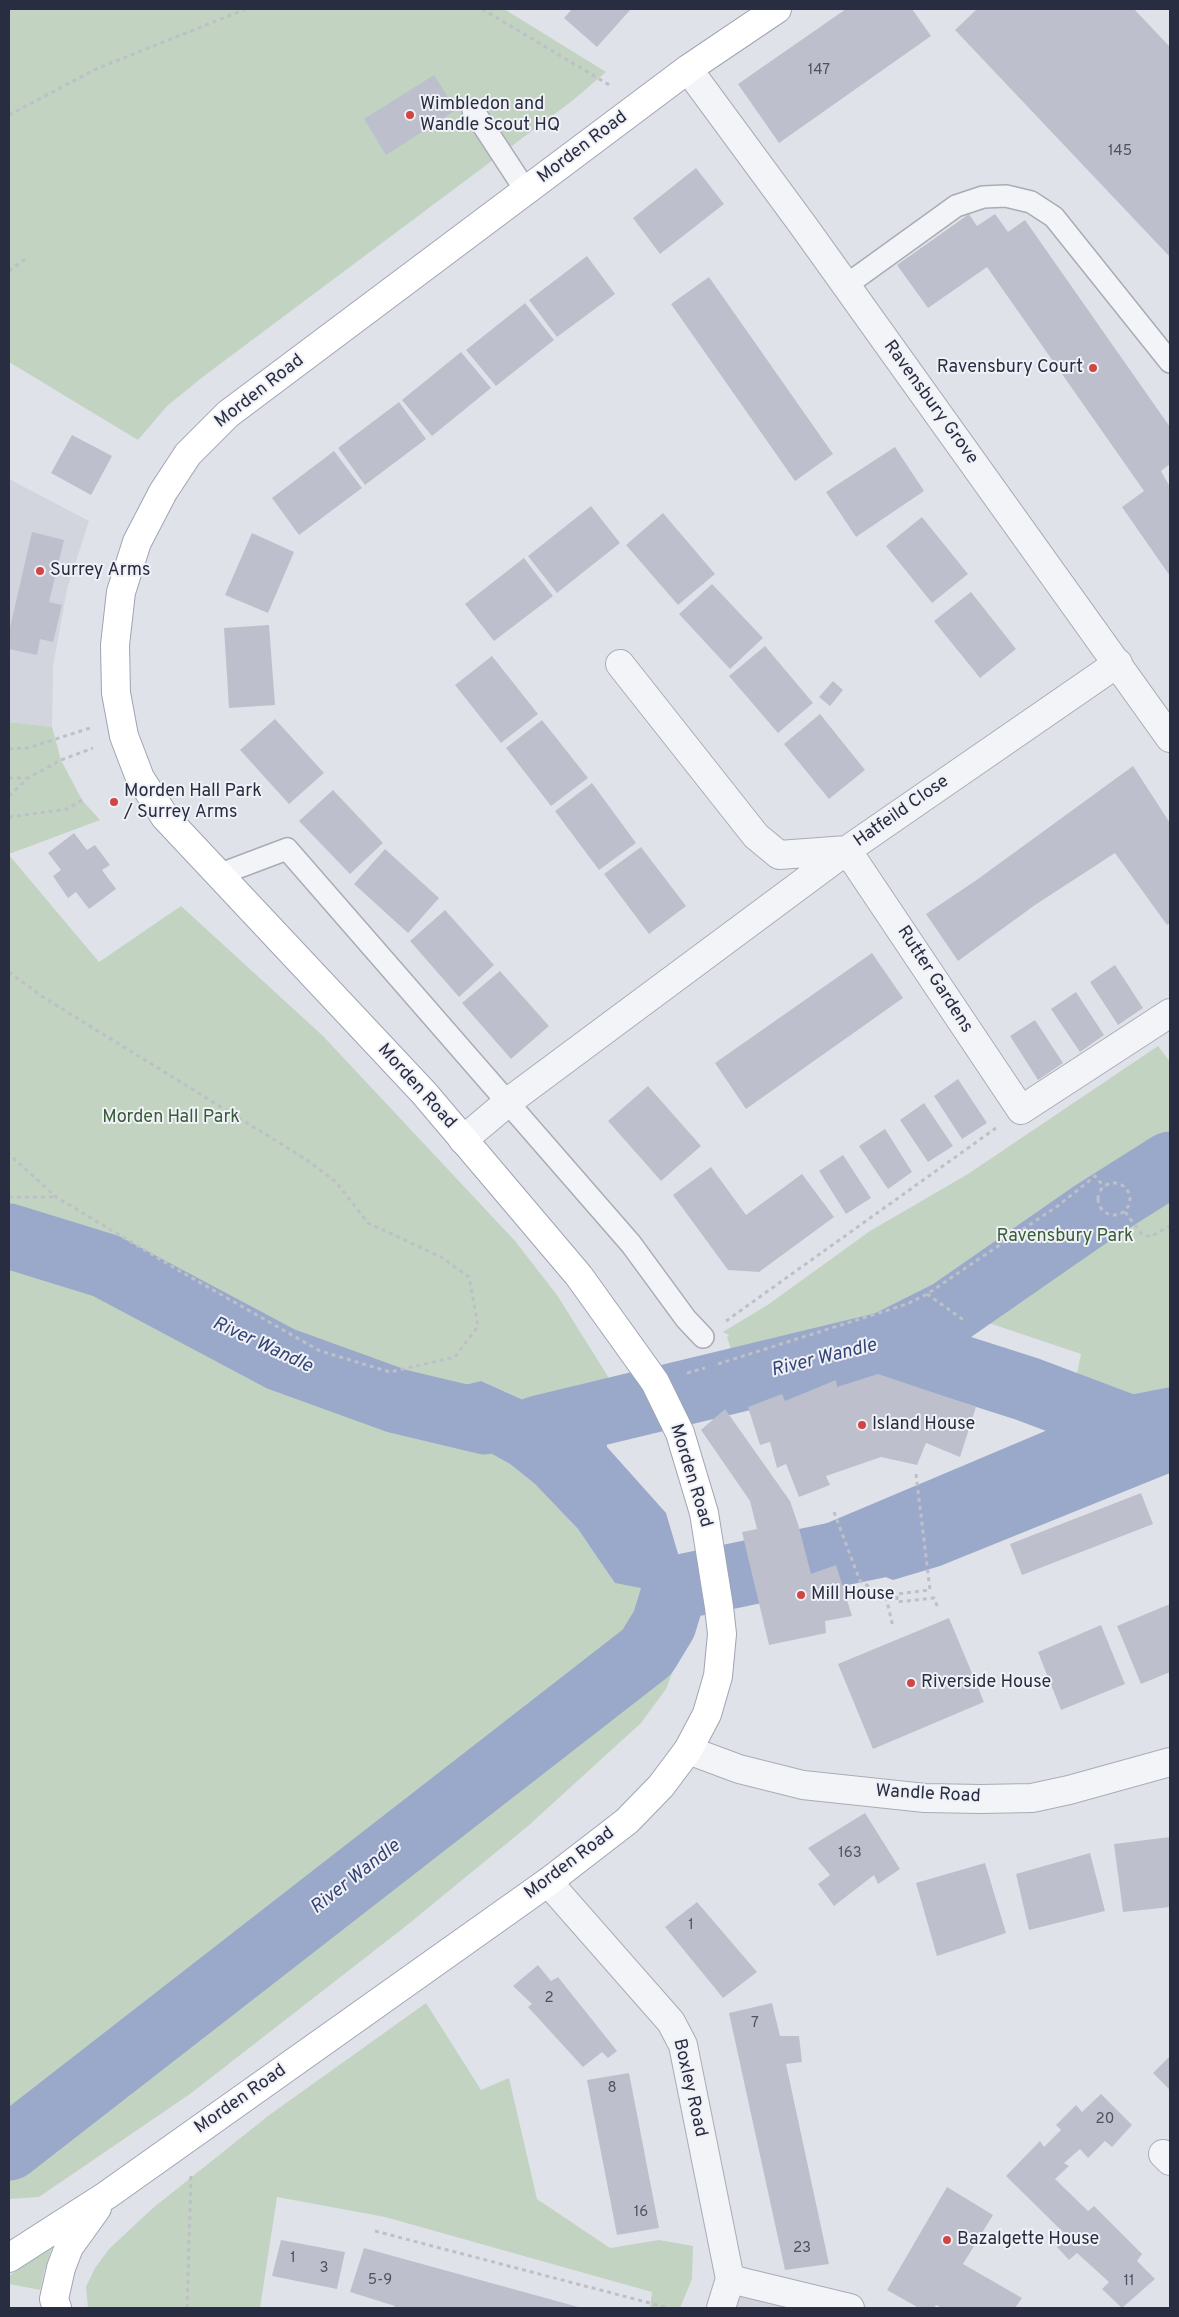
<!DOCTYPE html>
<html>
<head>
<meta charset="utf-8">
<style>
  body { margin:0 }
  #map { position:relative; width:1179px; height:2317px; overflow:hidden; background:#e0e2e9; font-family:Overpass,sans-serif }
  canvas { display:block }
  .frame { position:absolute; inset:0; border:10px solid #282d41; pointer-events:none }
</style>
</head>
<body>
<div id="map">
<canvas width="1179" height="2317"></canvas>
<div class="frame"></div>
</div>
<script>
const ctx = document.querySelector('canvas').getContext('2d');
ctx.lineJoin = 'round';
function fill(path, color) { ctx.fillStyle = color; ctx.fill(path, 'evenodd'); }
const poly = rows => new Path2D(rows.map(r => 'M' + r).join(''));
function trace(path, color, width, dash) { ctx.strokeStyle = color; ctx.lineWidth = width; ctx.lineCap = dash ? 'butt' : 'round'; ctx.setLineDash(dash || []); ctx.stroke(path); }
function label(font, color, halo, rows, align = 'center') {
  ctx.font = font + ' Overpass,sans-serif'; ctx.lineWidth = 4; ctx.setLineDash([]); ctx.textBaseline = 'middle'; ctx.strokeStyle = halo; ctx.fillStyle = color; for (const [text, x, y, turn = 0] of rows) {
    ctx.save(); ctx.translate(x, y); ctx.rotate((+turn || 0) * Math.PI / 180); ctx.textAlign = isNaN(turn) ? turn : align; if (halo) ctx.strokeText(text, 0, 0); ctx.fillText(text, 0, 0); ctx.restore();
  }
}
fill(poly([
  [9,479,89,521,67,589,53,666,52,727,9,722],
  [737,2286,824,2308,729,2308]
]), '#d2d4de');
fill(poly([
  [9,9,504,9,606,72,572,101,204,376,167,406,138,440,9,362],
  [9,722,52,727,61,760,82,800,100,820,9,854],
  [9,855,99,962,181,906,323,1036,515,1241,557,1295,617,1391,585,1399,530,1403,481,1381,398,1401,510,1464,535,1484,578,1529,616,1583,666,1593,637,1638,653,1665,690,1628,666,1689,641,1723,528,1826,406,1926,190,2094,39,2197,9,2199],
  [1158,1046,1170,1062,1170,1387,1124,1396,1100,1397,1074,1388,1081,1354,971,1317,946,1298,933,1308,830,1344,736,1365,727,1337,729,1335,723,1332,769,1304,870,1231,968,1174],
  [426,2003,481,2090,509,2078,537,2199,610,2248,659,2240,693,2246,692,2279,680,2308,650,2308,652,2292,385,2217,277,2197,260,2308,88,2308,86,2287,95,2268,109,2249,153,2208,268,2116],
  [54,2241,44,2272,40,2290,9,2284,9,2276]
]), '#c2d3c1');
fill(poly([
  [481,1381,530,1403,585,1399,617,1391,636,1420,606,1430,607,1447,666,1513,684,1574,675,1588,666,1593,615,1583,578,1529,535,1484,510,1464,397,1401],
  [1170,1387,1170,1473,940,1566,893,1580,863,1568,818,1558,813,1529,1050,1429,1059,1422,1100,1397,1124,1396]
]), '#9aa9ca');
trace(poly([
  [9,1236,106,1266,281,1359,397,1401,485,1422],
  [886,1344,950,1312,1094,1212,1170,1164],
  [538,1428,886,1344,1027,1389,1144,1433],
  [9,2148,647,1652,664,1624,675,1588,905,1540]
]), '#9aa9ca', 65);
fill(poly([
  [572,9,631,9,597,47,564,18],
  [846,9,912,9,931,36,779,143,738,84],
  [977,9,1134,9,1170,47,1170,257,955,30],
  [434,75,456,110,386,155,364,119],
  [696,168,724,204,660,254,633,218],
  [969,214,977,226,995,214,1008,232,1025,220,1170,427,1170,464,1161,471,1170,487,1170,576,1122,507,1144,491,987,267,928,308,897,265],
  [587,256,615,294,557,337,529,300],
  [709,277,833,454,795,481,671,304],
  [525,303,554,340,496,386,466,350],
  [461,352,491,388,432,436,402,400],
  [399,402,426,439,365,485,338,448],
  [72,435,112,456,91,495,51,473],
  [895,447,924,491,856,537,826,492],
  [334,451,362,488,299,535,272,498],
  [591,506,620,543,557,593,528,556],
  [663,513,715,574,678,605,626,545],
  [922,517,968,574,932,603,886,546],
  [32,532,64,540,49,602,62,605,53,642,40,639,37,655,9,649,9,632],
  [252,533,294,552,268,613,225,595],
  [524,558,553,596,494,641,465,604],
  [712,584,763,638,730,669,679,614],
  [971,592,1016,649,980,678,934,621],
  [269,625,275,705,229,708,224,628],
  [765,646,813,703,778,733,729,676],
  [492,656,538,714,501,743,455,685],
  [833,681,843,690,830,706,819,697],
  [820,714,865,770,829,799,784,744],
  [275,719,324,773,289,804,240,750],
  [542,720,588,778,551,806,506,748],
  [1133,766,1170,823,1170,923,1167,925,1115,853,1035,905,958,961,926,914,978,879],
  [592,783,636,843,599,870,555,811],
  [333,790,383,843,350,874,299,821],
  [74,833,87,850,95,845,110,865,102,870,116,889,89,909,76,892,68,898,53,876,61,870,48,853],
  [641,847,686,906,649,934,604,874],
  [385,849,439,898,408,933,354,884],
  [445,910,494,965,459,997,410,941],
  [872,953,903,998,746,1109,715,1063],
  [1115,965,1143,1008,1118,1025,1090,982],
  [500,971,549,1026,511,1059,462,1003],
  [1076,992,1104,1035,1080,1052,1051,1009],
  [1035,1020,1063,1063,1038,1080,1010,1036],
  [958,1079,987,1123,962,1139,934,1096],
  [648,1086,701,1146,661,1181,608,1121],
  [924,1103,953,1146,928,1162,900,1120],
  [885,1129,912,1172,888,1189,859,1146],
  [843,1155,871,1198,846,1214,819,1171],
  [711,1167,746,1215,802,1174,834,1217,759,1272,728,1270,673,1195],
  [878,1374,976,1407,960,1457,926,1443,917,1465,881,1457,826,1476,830,1485,799,1497,786,1464,777,1468,770,1442,760,1445,748,1407,782,1394,785,1401,836,1380,837,1387],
  [725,1409,790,1501,798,1524,811,1574,836,1565,852,1616,825,1621,826,1633,769,1645,742,1532,757,1529,750,1501,701,1430],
  [1141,1493,1153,1524,1022,1575,1010,1544],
  [1170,1604,1170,1672,1141,1684,1117,1626],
  [949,1618,984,1702,873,1749,838,1664],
  [1101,1625,1125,1684,1061,1710,1038,1652],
  [865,1813,900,1869,878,1884,874,1875,834,1906,818,1884,830,1875,808,1848],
  [1170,1837,1170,1907,1123,1912,1114,1844],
  [1090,1853,1105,1911,1029,1930,1016,1874],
  [985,1863,1006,1933,937,1956,916,1883],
  [697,1902,757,1972,723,1998,665,1927],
  [538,1965,551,1981,558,1977,617,2051,608,2058,602,2052,583,2067,528,2007,532,2004,513,1986],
  [772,2003,780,2036,799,2036,802,2062,786,2064,829,2264,785,2270,729,2013],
  [1170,2056,1170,2090,1153,2073],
  [629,2073,659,2228,617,2235,587,2080],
  [1101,2094,1132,2125,1112,2147,1105,2141,1088,2158,1080,2149,1064,2163,1069,2166,1055,2179,1088,2211,1094,2206,1142,2254,1137,2261,1155,2279,1122,2308,1102,2289,1109,2282,1077,2253,1069,2260,1057,2247,1068,2237,1006,2176,1040,2141,1044,2147,1061,2130,1056,2125,1076,2105,1082,2112],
  [947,2187,993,2215,963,2264,1022,2298,1015,2308,942,2308,936,2305,934,2308,919,2308,887,2290],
  [281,2240,345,2252,337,2289,272,2276],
  [364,2248,582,2308,393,2308,395,2306,350,2292]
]), '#bdc0cc');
const service = poly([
  [473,110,526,191],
  [845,286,956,206,983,197,1006,196,1031,202,1054,217,1170,362],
  [218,875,287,849,631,1244,686,1319,703,1337]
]);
const minor = poly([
  [688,69,805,228,1170,738],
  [620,664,756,836,779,855,847,850,1118,663],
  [463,1140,508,1102,847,850,1021,1110,1170,1013],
  [548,1882,671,2022,683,2045,730,2279,721,2308],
  [1163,2154,1170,2161],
  [730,2279,850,2308]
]);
const tertiary = poly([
  [688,1750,739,1769,803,1785,925,1798,981,1799,1032,1798,1069,1790,1170,1762]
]);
const primary = poly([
  [9,2258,107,2195,548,1882,627,1821,661,1786,688,1750,707,1714,718,1676,722,1634,719,1607,704,1513,680,1433,655,1382,579,1276,424,1093,165,817,140,778,124,736,116,693,115,645,121,592,137,542,163,492,188,454,228,414,688,69,777,9],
  [57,2308,54,2299,61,2268,69,2247,97,2208]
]);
trace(service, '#a9acb7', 24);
trace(minor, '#a9acb7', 30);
trace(tertiary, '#a9acb7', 30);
trace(primary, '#9fa4b5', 30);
trace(poly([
  [482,9,611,86],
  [9,115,96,69,246,9],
  [9,271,28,257],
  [9,749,28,748,90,728],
  [9,778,28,778],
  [9,796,28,778,61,760,93,748],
  [9,817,67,809,82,800],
  [9,972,43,997,307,1160,336,1182,368,1223,441,1257,469,1277,478,1326,455,1357,390,1372,320,1351,178,1270,56,1197,9,1154],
  '1098 1199a16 16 0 1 1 32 0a16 16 0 1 1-32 0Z',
  [9,1197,55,1197],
  [1125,1212,1141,1233,1150,1237,1170,1226],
  [927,1294,965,1321],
  [726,1321,996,1128],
  [718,1364,907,1304,927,1294,1059,1205,1095,1176,1104,1187],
  [687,1373,705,1368],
  [916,1474,930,1590,897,1594,897,1602,934,1598,938,1608],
  [834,1512,860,1581,886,1597,893,1627],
  [375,2231,669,2308],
  [187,2308,191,2176]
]), '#bec0c8', 3, [4, 4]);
trace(service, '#f3f4f7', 21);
trace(minor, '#f3f4f7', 28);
trace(tertiary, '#f3f4f7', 28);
trace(primary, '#fff', 28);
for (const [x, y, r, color] of [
  [410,115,5,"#d04643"],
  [1093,368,5,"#d04643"],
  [40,571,5,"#d04643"],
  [114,802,5,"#d04643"],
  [862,1425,5,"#d04643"],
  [801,1595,5,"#d04643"],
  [911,1683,5,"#d04643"],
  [947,2240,5,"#d04643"]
]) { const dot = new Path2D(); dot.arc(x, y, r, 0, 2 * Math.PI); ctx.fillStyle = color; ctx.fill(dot); trace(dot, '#f0f1f7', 2); }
label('15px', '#4d5264', null, [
  ["147",819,71],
  ["145",1120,152],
  ["163",850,1854],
  ["1",691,1926],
  ["2",549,1999],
  ["7",755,2024],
  ["8",612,2089],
  ["20",1105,2120],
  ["16",641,2213],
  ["23",802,2249],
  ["1",293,2259],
  ["3",324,2269],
  ["5-9",380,2281],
  ["11",1129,2282]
]);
label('18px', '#282d41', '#f0f1f7', [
  ["Wimbledon and",420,105],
  ["Wandle Scout HQ",420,126],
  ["Ravensbury Court",1083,368,"right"],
  ["Surrey Arms",50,571],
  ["Morden Hall Park",124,792],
  ["/ Surrey Arms",124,813],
  ["Island House",872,1425],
  ["Mill House",811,1595],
  ["Riverside House",921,1683],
  ["Bazalgette House",957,2240]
], 'left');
label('18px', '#282d41', '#f0f1f7', [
  ["Morden Road",583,148,-37],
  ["Morden Road",260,392,-38],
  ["Ravensbury Grove",930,403,54],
  ["Hatfeild Close",902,812,-35],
  ["Rutter Gardens",934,980,57],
  ["Morden Road",416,1087,48],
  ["Morden Road",690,1476,73],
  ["Wandle Road",928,1795,3],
  ["Morden Road",570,1864,-37],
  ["Boxley Road",689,2088,77],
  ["Morden Road",241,2100,-35]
]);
label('18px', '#365d35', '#f0f1f7', [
  ["Morden Hall Park",171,1118],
  ["Ravensbury Park",1065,1237]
]);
label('italic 19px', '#324475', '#f0f1f7', [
  ["River Wandle",262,1346,25],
  ["River Wandle",824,1359,-14],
  ["River Wandle",356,1878,-38]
]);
</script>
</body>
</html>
